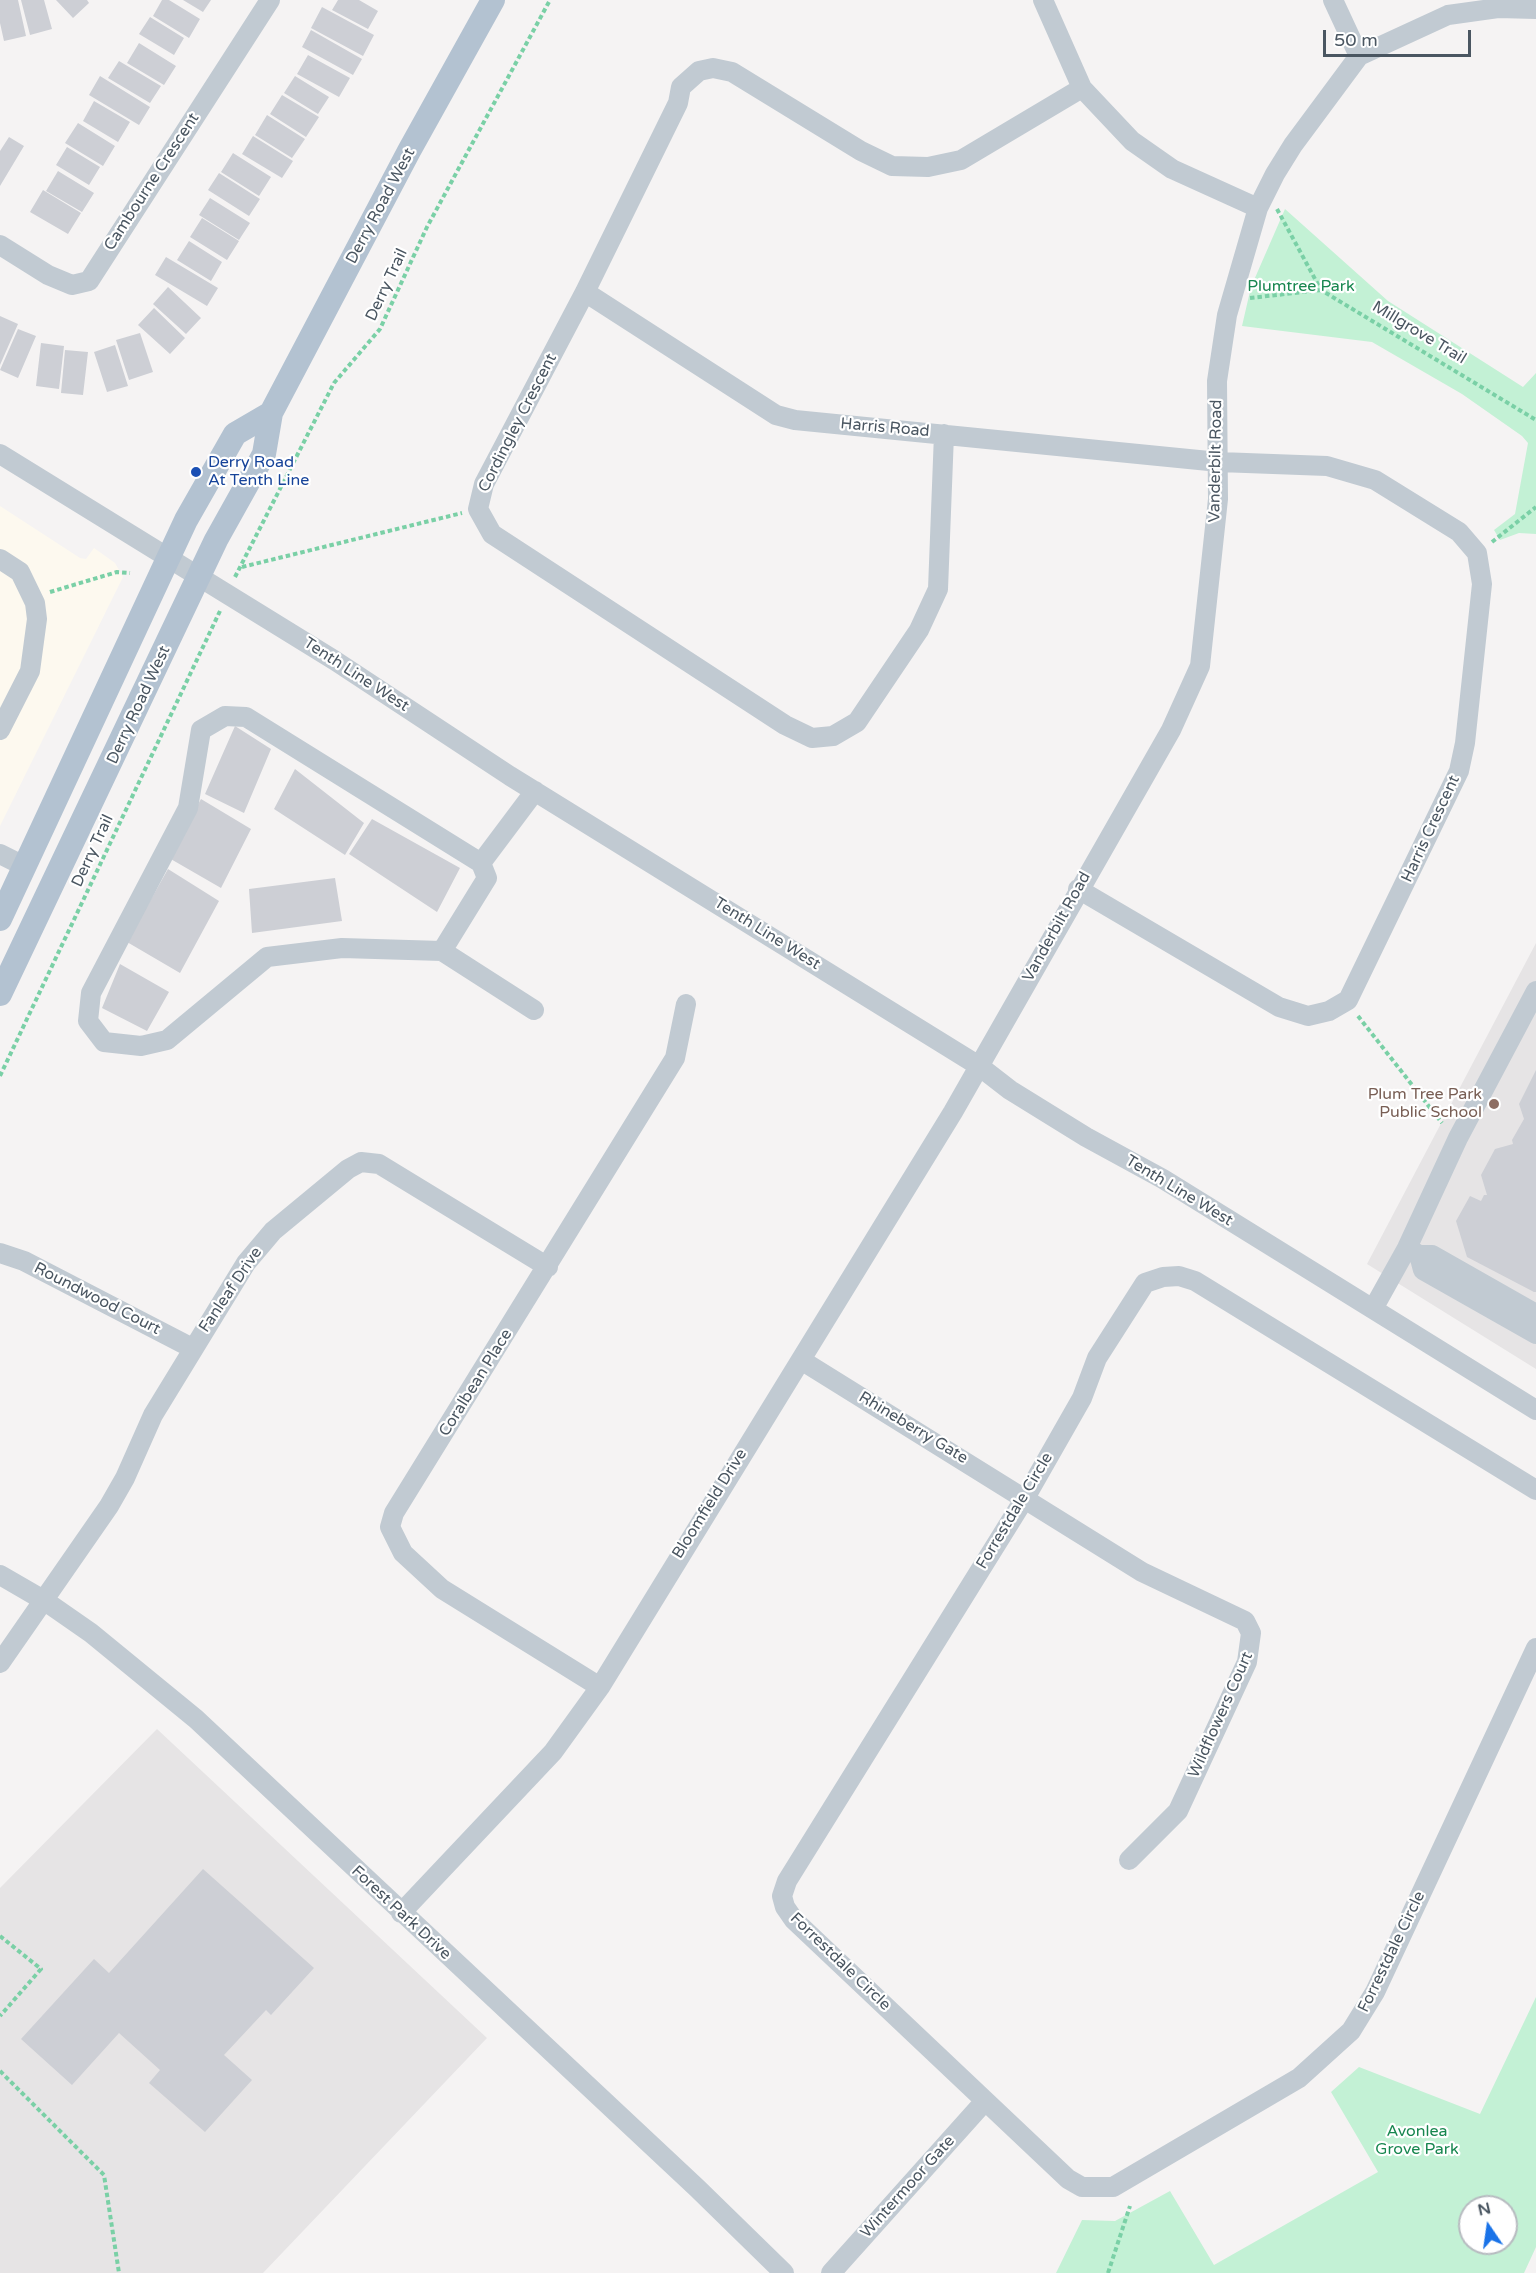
<!DOCTYPE html>
<html>
<head>
<meta charset="utf-8">
<style>
  body { margin:0 }
  #map { position:relative; width:1536px; height:2273px; overflow:hidden; background:#f5f3f3; font-family:"Varela Round",sans-serif }
  canvas { display:block }
  .north { position:absolute; left:1458px; top:2195px; width:60px; height:60px; box-sizing:border-box; background:#fff; border:2px solid #b7bbc0; border-radius:50%; rotate:347deg; font-size:16px; font-weight:700; line-height:24px; text-align:center; color:#4a5661 }
  .north::after { content:''; display:block; margin:auto; width:21px; height:27px; background:#1a73e8; clip-path:polygon(50% 0,100% 100%,50% 72%,0 100%) }
  .scale { position:absolute; left:1323px; top:30px; width:148px; height:27px; box-sizing:border-box; border:3px solid #4a5661; border-top:0; padding-left:8px; font-size:18px; line-height:21px; white-space:nowrap; color:#4a5661; -webkit-text-stroke:4px #fff; paint-order:stroke }
</style>
</head>
<body>
<div id="map">
<canvas width="1536" height="2273"></canvas>
<div class="north">N</div>
<div class="scale">50 m</div>
</div>
<script>
const ctx = document.querySelector('canvas').getContext('2d');
ctx.lineJoin = 'round';
function fill(path, color) { ctx.fillStyle = color; ctx.fill(path, 'evenodd'); }
const poly = rows => new Path2D(rows.map(r => 'M' + r).join(''));
function trace(path, color, width, dash) { ctx.strokeStyle = color; ctx.lineWidth = width; ctx.lineCap = dash ? 'butt' : 'round'; ctx.setLineDash(dash || []); ctx.stroke(path); }
function label(font, color, halo, rows, align = 'center') {
  ctx.font = font + ' "Varela Round",sans-serif'; ctx.lineWidth = 4.5; ctx.setLineDash([]); ctx.textBaseline = 'middle'; ctx.strokeStyle = halo; ctx.fillStyle = color; for (const [text, x, y, turn = 0] of rows) {
    ctx.save(); ctx.translate(x, y); ctx.rotate((+turn || 0) * Math.PI / 180); ctx.textAlign = isNaN(turn) ? turn : align; if (halo) ctx.strokeText(text, 0, 0); ctx.fillText(text, 0, 0); ctx.restore();
  }
}
fill(poly([
  [0,506,80,558,86,559,94,548,115,563,123,577,0,826]
]), '#fdf9ef');
fill(poly([
  [1536,943,1536,1369,1367,1264],
  [157,1729,487,2038,263,2273,0,2273,0,1888]
]), '#e6e4e5');
fill(poly([
  [1285,209,1388,301,1523,387,1536,373,1536,534,1519,533,1500,540,1494,530,1515,514,1528,443,1522,436,1462,394,1372,342,1242,326,1251,287],
  [1536,1997,1536,2247,1524,2273,1056,2273,1082,2220,1115,2221,1170,2191,1214,2265,1378,2172,1331,2092,1359,2067,1480,2114],
  [1470,2207,1506,2207,1506,2243,1470,2243]
]), '#c3f1d5');
fill(poly([
  [0,0,18,0,26,36,4,41,0,23],
  [21,0,44,0,52,29,30,35],
  [56,0,87,0,89,3,73,18],
  [162,0,169,0,200,19,189,38,153,16],
  [183,0,211,0,203,12],
  [338,0,359,0,378,11,368,29,332,10],
  [322,7,374,35,363,56,311,28],
  [150,17,184,38,174,55,139,34],
  [311,30,362,59,353,75,302,47],
  [139,43,176,66,164,85,127,63],
  [308,55,350,78,339,97,297,74],
  [119,61,161,86,150,103,108,78],
  [100,76,150,107,139,125,89,95],
  [295,76,329,97,318,114,284,93],
  [282,95,319,117,306,137,270,114],
  [94,101,130,122,118,142,83,121],
  [267,115,305,139,292,158,255,135],
  [78,123,115,146,103,166,65,143],
  [253,136,293,161,282,178,242,154],
  [9,137,24,146,0,186,0,151],
  [67,147,100,167,89,185,56,165],
  [233,153,271,177,259,196,221,172],
  [58,171,94,193,82,212,46,191],
  [219,173,260,199,249,216,208,190],
  [43,190,81,213,68,234,30,212],
  [210,198,250,223,239,240,199,215],
  [202,218,239,241,227,260,190,237],
  [189,241,222,262,211,281,177,260],
  [166,257,218,288,207,306,155,275],
  [168,287,201,318,186,334,153,304],
  [154,308,185,338,170,354,138,325],
  [0,316,18,324,0,365],
  [18,329,36,336,18,378,0,370],
  [140,333,153,372,129,380,116,340],
  [41,343,64,346,59,389,36,386],
  [115,345,128,386,107,392,94,352],
  [65,350,88,352,83,395,61,393],
  [235,726,271,749,244,813,205,794],
  [295,769,364,823,345,855,274,809],
  [201,799,251,829,221,888,169,858],
  [372,819,460,868,437,912,349,854],
  [168,869,219,901,180,973,127,942],
  [335,878,342,921,252,933,249,889],
  [120,964,169,992,147,1031,102,1008],
  [1536,1070,1536,1292,1534,1292,1467,1257,1456,1221,1470,1196,1481,1201,1484,1195,1487,1195,1481,1175,1495,1149,1513,1144,1512,1140,1524,1119,1519,1104],
  [203,1869,314,1968,271,2015,266,2010,224,2055,252,2080,205,2132,149,2083,160,2070,119,2033,72,2085,21,2039,94,1959,109,1973]
]), '#cdcfd5');
trace(poly([
  [1277,209,1321,290,1536,420],
  [1250,298,1321,290],
  [1492,542,1536,507],
  [242,567,462,513],
  [235,577,334,383,380,329,427,227,550,0],
  [50,592,117,572,130,573],
  [1358,1016,1442,1123],
  [0,1076,220,611],
  [0,1936,41,1969,0,2016],
  [0,2071,104,2175,119,2273],
  [1108,2273,1130,2206]
]), '#7ad0a6', 4, [4.5, 3]);
trace(poly([
  [1043,0,1082,88,1132,141,1172,169,1258,208],
  [1333,0,1359,56],
  [0,245,48,275,72,285,89,281,270,0],
  [585,292,776,415,795,420,1219,462,1327,466,1375,480,1459,532,1477,553,1482,584,1465,743,1459,771,1348,1000,1329,1011,1308,1016,1279,1007,1078,889],
  [944,434,938,589,919,630,857,722,833,736,812,738,785,725,492,534,478,509,484,484,585,292,678,103,681,87,699,71,713,68,732,72,861,151,892,166,928,167,961,160,1082,88],
  [0,454,334,660,510,776,979,1066,1010,1090,1086,1137,1163,1179,1536,1410],
  [0,559,20,572,35,603,37,619,30,671,0,730],
  [0,854,24,866],
  [481,863,535,791],
  [442,951,487,878,481,863,246,717,225,716,201,730,188,808,91,993,88,1021,104,1042,141,1046,167,1040,267,957,342,948,442,951,534,1010],
  [1407,1248,1419,1255,1432,1255,1536,1314],
  [0,1253,24,1261,192,1348],
  [1419,1255,1423,1270,1536,1334],
  [1373,1309,1407,1248,1458,1138,1536,991],
  [801,1360,1142,1572,1245,1621,1251,1633,1247,1662,1178,1811,1129,1860],
  [1536,1490,1195,1281,1179,1276,1163,1277,1145,1283,1097,1358,1082,1398,1025,1498,787,1881,782,1896,785,1907,794,1920,1068,2179,1082,2187,1113,2187,1299,2078,1351,2031,1375,1992,1536,1648],
  [0,1575,45,1601,91,1633,196,1719,697,2188,784,2273],
  [0,1663,109,1506,125,1478,153,1415,246,1263,273,1231,348,1169,361,1162,379,1164,548,1267],
  [600,1687,442,1589,403,1553,390,1527,394,1513,675,1058,686,1004],
  [401,1913,553,1752,600,1687,953,1112,1171,730,1200,666,1218,499,1217,381,1227,315,1258,208,1275,174,1293,145,1359,56,1448,15,1498,8,1536,9],
  [831,2273,985,2101]
]), '#c1cad2', 20);
trace(poly([
  [0,919,186,520,235,434,271,413],
  [0,994,216,540,264,454,271,413,409,151,493,0]
]), '#b3c2d1', 24);
for (const [x, y, r, color] of [
  [196,472,6,"#1a4fb4"],
  [1494,1104,6,"#8d6e63"]
]) { const dot = new Path2D(); dot.arc(x, y, r, 0, 2 * Math.PI); ctx.fillStyle = color; ctx.fill(dot); trace(dot, '#fff', 2); }
label('16px', '#4a5661', '#fff', [
  ["Cambourne Crescent",152,182,-57],
  ["Derry Road West",381,206,-62],
  ["Derry Trail",387,285,-65],
  ["Millgrove Trail",1419,333,31],
  ["Cordingley Crescent",518,423,-63],
  ["Harris Road",885,428,5],
  ["Vanderbilt Road",1216,461,-89],
  ["Tenth Line West",356,675,33],
  ["Derry Road West",139,705,-65],
  ["Harris Crescent",1431,829,-65],
  ["Derry Trail",93,851,-65],
  ["Vanderbilt Road",1057,927,-61],
  ["Tenth Line West",767,934,32],
  ["Tenth Line West",1179,1191,31],
  ["Fanleaf Drive",231,1290,-56],
  ["Roundwood Court",97,1299,27],
  ["Coralbean Place",476,1383,-58],
  ["Rhineberry Gate",913,1428,31],
  ["Bloomfield Drive",710,1504,-58],
  ["Forrestdale Circle",1015,1511,-59],
  ["Wildflowers Court",1221,1715,-66],
  ["Forest Park Drive",401,1913,43],
  ["Forrestdale Circle",1392,1952,-64],
  ["Forrestdale Circle",840,1962,44],
  ["Wintermoor Gate",908,2187,-48]
]);
label('16px', '#17864f', '#fff', [
  ["Plumtree Park",1301,287],
  ["Avonlea",1417,2132],
  ["Grove Park",1417,2150]
]);
label('16px', '#164399', '#fff', [
  ["Derry Road",208,463],
  ["At Tenth Line",208,481]
], 'left');
label('16px', '#785e54', '#fff', [
  ["Plum Tree Park",1482,1095],
  ["Public School",1482,1113]
], 'right');
</script>
</body>
</html>
